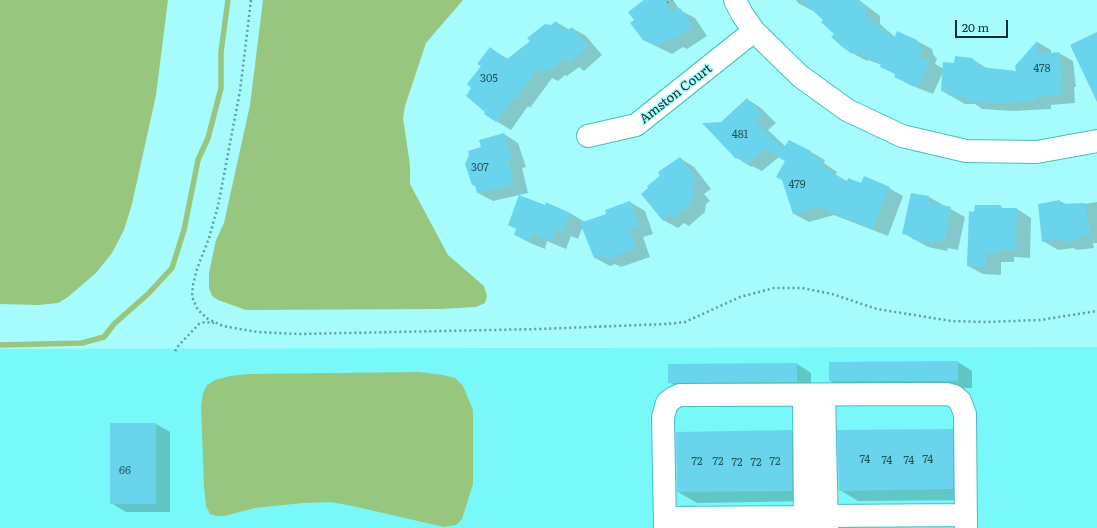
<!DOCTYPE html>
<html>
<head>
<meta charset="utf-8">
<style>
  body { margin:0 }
  #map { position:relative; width:1097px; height:528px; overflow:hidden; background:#a6fcfc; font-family:Literata,serif }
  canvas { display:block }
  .scale { position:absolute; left:955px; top:20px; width:53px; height:18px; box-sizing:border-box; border:2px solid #072e2e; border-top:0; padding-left:5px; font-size:12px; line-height:14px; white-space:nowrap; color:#072e2e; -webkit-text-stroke:3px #a6fcfc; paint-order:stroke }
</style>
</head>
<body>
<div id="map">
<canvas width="1097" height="528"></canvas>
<div class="scale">20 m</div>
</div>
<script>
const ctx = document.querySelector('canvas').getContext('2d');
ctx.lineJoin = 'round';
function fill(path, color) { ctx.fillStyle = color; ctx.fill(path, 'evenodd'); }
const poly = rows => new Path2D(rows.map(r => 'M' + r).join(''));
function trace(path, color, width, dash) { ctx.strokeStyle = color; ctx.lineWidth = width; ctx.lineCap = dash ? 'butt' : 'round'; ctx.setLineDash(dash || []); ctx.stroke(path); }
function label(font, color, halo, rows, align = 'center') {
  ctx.font = font + ' Literata,serif'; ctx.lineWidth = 3; ctx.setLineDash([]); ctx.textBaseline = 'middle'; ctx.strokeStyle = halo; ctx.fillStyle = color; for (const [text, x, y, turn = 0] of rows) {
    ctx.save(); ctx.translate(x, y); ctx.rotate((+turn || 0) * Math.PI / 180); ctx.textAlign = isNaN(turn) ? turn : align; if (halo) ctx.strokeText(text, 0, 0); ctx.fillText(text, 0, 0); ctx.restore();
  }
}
fill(poly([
  [1097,347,1097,528,0,528,0,349]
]), '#78f8f8');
fill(poly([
  [0,0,168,0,156,95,132,204,124,230,112,253,96,273,68,297,58,303,39,305,0,304],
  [263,0,463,0,426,43,405,106,403,118,410,165,410,184,448,255,484,286,487,296,485,303,476,307,441,309,246,310,218,300,212,296,209,288,209,273,216,240,224,223,250,105],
  [419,372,443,375,455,378,463,386,473,410,473,484,462,519,456,525,444,527,357,507,331,502,302,503,255,508,224,516,216,516,210,514,206,506,204,487,201,405,203,393,207,385,215,380,230,376,248,374]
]), '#97c77e');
fill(poly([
  [646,0,673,0,680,10,695,18,707,36,687,49,683,47,672,54,643,40,635,20],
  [796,0,859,0,880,16,880,24,895,37,917,41,932,49,934,56,937,58,935,64,944,69,955,64,972,59,988,69,1017,72,1016,66,1037,42,1051,50,1051,53,1059,53,1073,61,1076,87,1074,87,1075,103,1051,105,1051,109,1013,111,982,109,975,104,965,104,942,91,943,72,933,94,910,85,895,77,896,75,881,66,882,65,868,60,867,61,852,53,824,20,814,11,813,11,798,3],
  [556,22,570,30,572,28,586,36,602,55,584,71,579,67,567,76,565,75,558,81,552,78,530,108,528,106,511,130,496,121,487,112,473,88,482,66,490,48,508,59],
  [747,99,761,108,776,123,768,130,786,147,789,141,811,152,825,160,824,163,837,172,835,176,847,182,889,188,903,196,888,236,834,215,809,222,794,214,783,180,786,161,779,157,762,171,752,166,751,167,737,158,704,124,721,123],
  [504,134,518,143,526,167,522,168,528,193,493,201,478,193,476,187,473,185,482,148],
  [680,158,694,167,711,189,704,194,710,201,706,204,705,212,689,226,684,223,678,228,663,220,662,176],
  [929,197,965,217,958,250,948,248,947,251,928,247,903,233],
  [1060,201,1066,204,1079,205,1097,202,1097,243,1093,243,1094,248,1077,250,1073,248,1058,250,1043,241],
  [630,202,645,211,653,234,643,237,650,257,621,267,615,264,610,266,595,258,583,226,578,239,571,236,566,249,547,241,545,249,530,243,515,235,545,206,546,204,570,213,585,222,608,214],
  [1000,206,1004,209,1017,209,1031,218,1030,258,1014,257,1014,262,1001,262,1001,275,983,274,968,266,975,213],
  [958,362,972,371,972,388,845,389,830,381],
  [797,364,811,373,811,390,684,391,669,382],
  [156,424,170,432,170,512,126,512,111,503],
  [952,430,971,441,972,500,858,501,840,490],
  [792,431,810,442,811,501,697,503,678,492]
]), '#0003');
trace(poly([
  [0,345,82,343,104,337,114,324,148,294,172,268,184,230,198,160,208,138,221,88,221,52,228,0]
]), '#97c77e', 5.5);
fill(poly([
  [644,0,665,0,673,13,680,8,693,27,671,41,669,38,656,46,643,40,630,23,634,20,628,12],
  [801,0,857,0,865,7,865,15,894,39,897,31,917,40,920,47,923,49,919,59,930,60,918,87,894,77,896,74,880,67,881,63,853,52,852,54,845,49,831,37,834,34,821,22,823,20],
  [556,21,565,32,572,27,588,47,569,63,565,58,552,69,551,67,543,74,539,68,515,100,513,98,496,122,484,114,485,112,466,96,471,88,467,84,481,66,477,64,490,47,506,60,530,41,527,38,545,24,551,25],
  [1097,32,1097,102,1070,45],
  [1037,41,1038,54,1059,52,1062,79,1060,79,1061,95,1036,97,1037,101,998,103,966,101,967,97,949,96,950,93,941,91,943,62,954,63,955,56,972,58,981,67,1016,71,1015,66],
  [747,98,762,114,755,121,783,149,789,140,811,151,810,154,824,162,821,166,847,181,848,178,861,183,864,176,890,187,873,229,819,207,793,214,782,180,776,177,785,161,764,149,747,164,739,156,736,159,702,123,721,122],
  [504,133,512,158,508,159,514,185,477,193,475,185,472,185,465,164,469,155,468,151,481,147,479,140],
  [680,157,697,180,690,185,696,192,691,196,691,204,673,218,670,215,663,221,641,194,648,188,647,186,660,176,658,172],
  [911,193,929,196,928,202,951,207,944,242,934,240,933,244,912,239,913,236,902,234],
  [519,195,545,205,546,202,570,213,563,232,556,229,552,241,533,234,530,241,514,235,516,229,508,225],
  [1060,200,1060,204,1085,203,1090,234,1079,235,1080,240,1062,242,1061,239,1042,242,1038,204],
  [630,201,639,226,629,229,636,248,605,260,604,255,594,258,580,223,606,214,605,210],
  [975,205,1001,205,1000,208,1017,208,1016,250,1000,249,1000,254,986,254,986,267,967,266,969,211,974,212],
  [958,361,958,381,829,381,829,362],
  [797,363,797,382,668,383,668,364],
  [110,423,156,423,156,504,110,504],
  [953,429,953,489,839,491,837,430],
  [792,430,792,491,677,492,676,432]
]), '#6ad4ed');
const minor = poly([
  [735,0,742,14,754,31,800,76,847,110,902,136,966,151,1037,152,1097,141],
  [588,136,636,125,754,31],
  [804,395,805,528],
  [824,395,827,528],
  [826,516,965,515],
  [665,518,805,517],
  [665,528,663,417,667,403,673,398,680,395,947,394,954,396,960,401,965,414,966,528]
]);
trace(minor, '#47bdbd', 24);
trace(poly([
  [251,0,240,91,218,206,209,238,197,269,193,285,192,297,198,310,208,319,223,326,257,332,299,334,539,329,666,324,685,322,740,297,774,288,802,288,832,294,877,309,951,321,986,322,1040,320,1097,311],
  [667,3,672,0],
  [175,351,179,345,199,324,205,322,214,323]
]), '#5e9e9e', 2.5, [2, 3]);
trace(minor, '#fff', 22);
label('11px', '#20585e', null, [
  ["478",1042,69],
  ["305",489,79],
  ["481",740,135],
  ["307",480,168],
  ["479",797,185],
  ["74",865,460],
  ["74",928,460],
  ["74",887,461],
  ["74",909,461],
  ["72",697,462],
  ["72",718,462],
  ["72",775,462],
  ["72",737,463],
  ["72",756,463],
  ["66",125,471]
]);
label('13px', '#072e2e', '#a6fcfc', [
  ["Amston Court",676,94,-38]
]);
</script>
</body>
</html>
